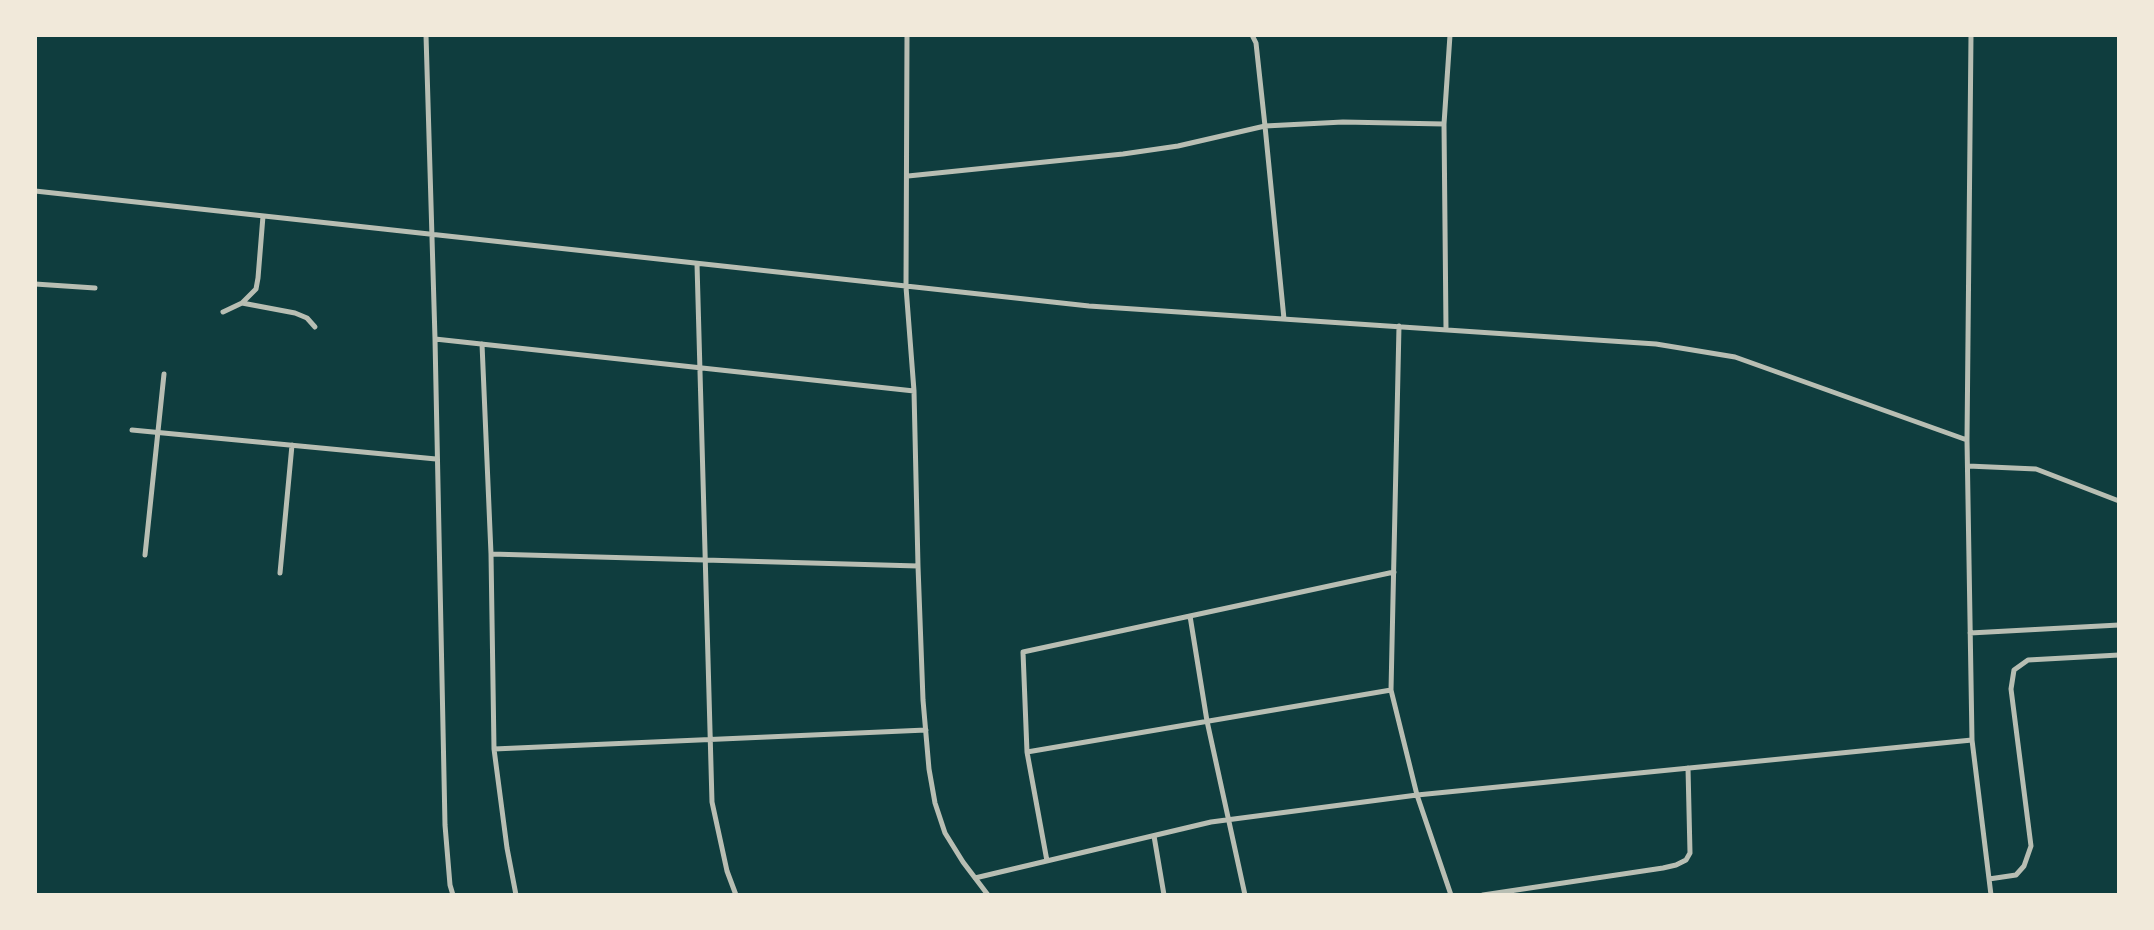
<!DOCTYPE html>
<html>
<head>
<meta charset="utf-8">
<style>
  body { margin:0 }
  #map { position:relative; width:2154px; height:930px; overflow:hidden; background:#0f3d3e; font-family:"Source Serif 4",serif }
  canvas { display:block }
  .frame { position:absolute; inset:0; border:37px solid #f1e9da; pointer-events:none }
</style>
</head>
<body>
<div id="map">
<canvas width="2154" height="930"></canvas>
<div class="frame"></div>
</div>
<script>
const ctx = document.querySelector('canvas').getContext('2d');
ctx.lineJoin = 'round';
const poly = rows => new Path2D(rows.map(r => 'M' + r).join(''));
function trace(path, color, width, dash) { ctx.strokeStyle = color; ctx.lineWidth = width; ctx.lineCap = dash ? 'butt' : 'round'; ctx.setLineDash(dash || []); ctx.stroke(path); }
trace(poly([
  [426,35,435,339,445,825,450,885,453,895],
  [907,35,906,287,914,391,918,566,923,700,929,769,935,803,945,833,963,862,988,895],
  [1252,35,1256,43,1265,126,1284,319],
  [908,176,1123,154,1178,146,1265,126,1343,122,1444,124],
  [35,191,1089,306,1656,344,1735,357,1967,440,1971,35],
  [697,264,712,802,727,871,736,895],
  [35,284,95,288],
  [242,303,295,313,307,318,315,327],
  [223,312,242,303,256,289,258,278,263,216],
  [1399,326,1391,690,1417,795,1451,895],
  [1446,329,1444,124,1450,35],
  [435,339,914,391],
  [482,344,491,554,494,749,507,848,516,895],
  [132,430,436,459],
  [1967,440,1972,740,1991,895],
  [1968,466,2036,469,2119,501],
  [491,554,918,566],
  [145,555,164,374],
  [280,573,292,445],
  [1190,616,1207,721,1245,895],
  [1970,633,2119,625],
  [494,749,926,730],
  [1027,752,1391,690],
  [1154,836,1164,895],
  [1047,861,1027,752,1023,652,1394,572],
  [975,878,1211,822,1417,795,1972,740],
  [1989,879,2016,875,2024,866,2031,846,2011,689,2014,670,2028,660,2119,655],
  [1483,895,1663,868,1676,865,1686,860,1690,853,1688,768]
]), '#b8beb3', 5);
</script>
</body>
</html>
